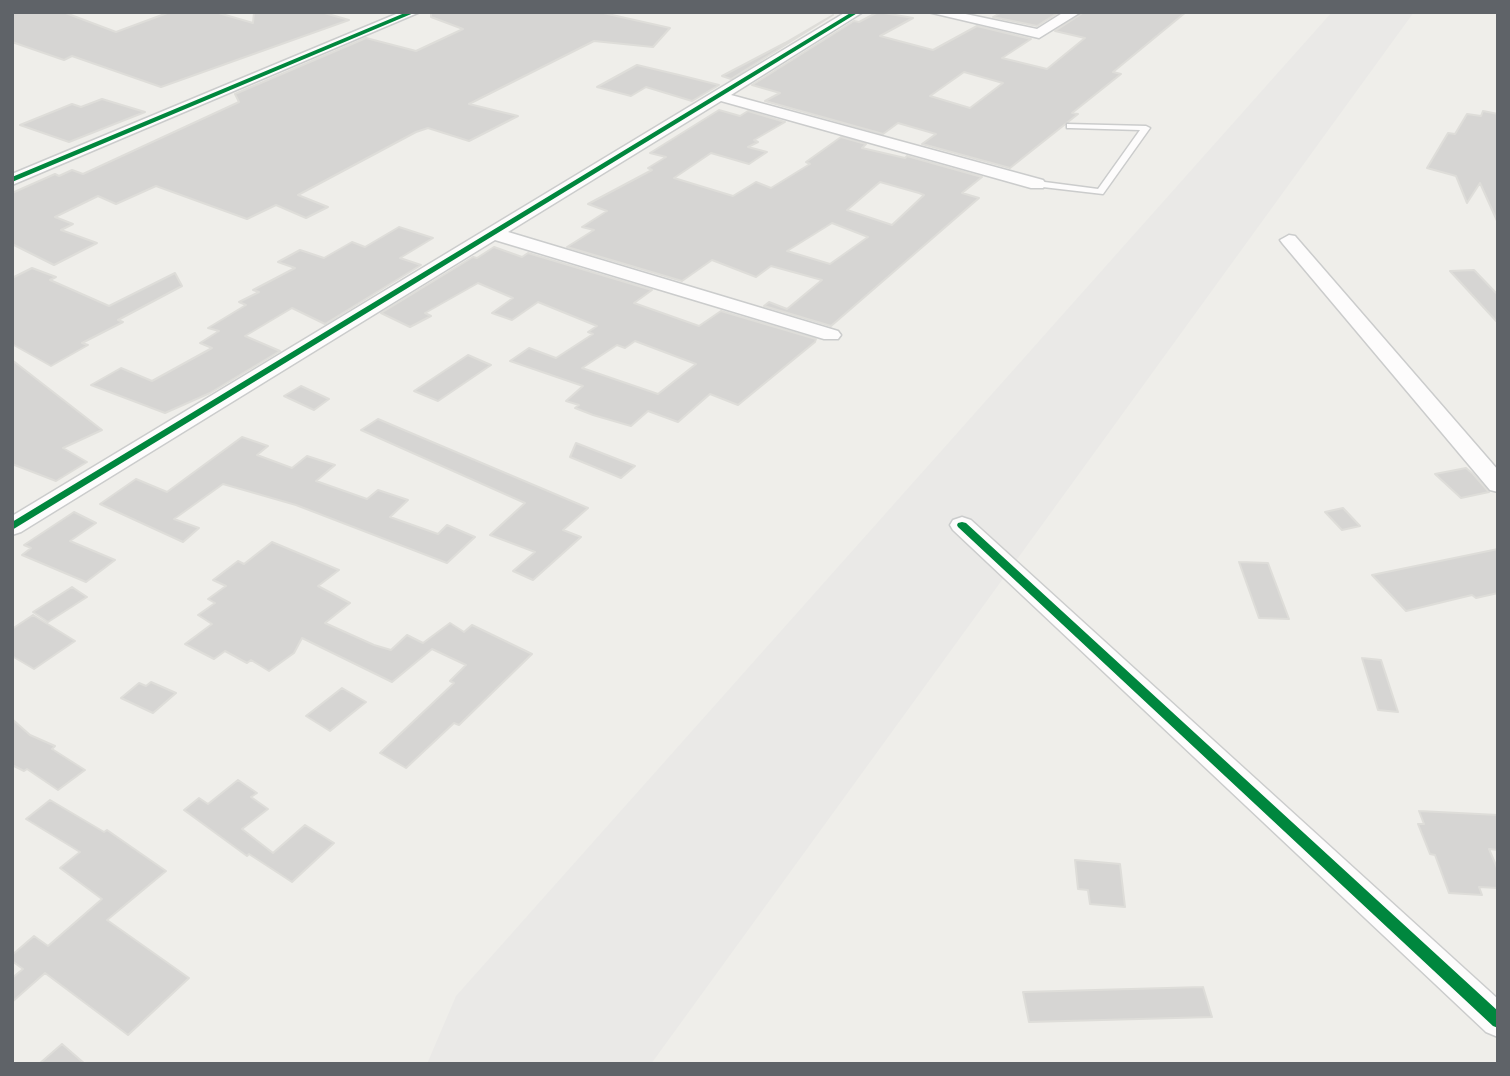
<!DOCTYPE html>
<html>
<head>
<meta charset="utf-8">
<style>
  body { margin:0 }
  #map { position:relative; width:1510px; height:1076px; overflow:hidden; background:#efeeea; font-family:"Space Grotesk",sans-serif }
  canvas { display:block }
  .frame { position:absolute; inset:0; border:14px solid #5f6368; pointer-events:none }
</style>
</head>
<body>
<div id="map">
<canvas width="1510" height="1076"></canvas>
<div class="frame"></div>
</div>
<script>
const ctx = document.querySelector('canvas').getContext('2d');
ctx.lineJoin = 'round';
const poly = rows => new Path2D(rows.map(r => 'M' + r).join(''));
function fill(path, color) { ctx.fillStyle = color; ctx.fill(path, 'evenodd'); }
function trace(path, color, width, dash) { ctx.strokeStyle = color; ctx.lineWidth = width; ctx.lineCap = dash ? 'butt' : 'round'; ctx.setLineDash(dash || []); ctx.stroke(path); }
fill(poly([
  [1332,12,1414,12,651,1064,427,1064,456,996,1332,12]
]), '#eae9e7');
const building = poly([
  [12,12,63,12,116,32,170,12,215,12,253,23,254,12,321,12,349,20,161,87,72,56,64,60,12,42,12,12],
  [431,12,599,12,670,28,653,47,594,41,469,104,518,116,469,141,428,128,416,132,298,195,328,207,306,218,276,205,247,219,156,186,116,204,98,196,55,217,73,224,61,230,97,243,54,265,12,244,12,193,55,174,59,176,72,170,83,174,239,102,235,94,366,38,416,51,463,29,431,17,431,12],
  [878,12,913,18,880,36,933,50,977,26,1031,39,1002,58,1047,69,1085,38,1055,31,1084,12,1186,12,1113,72,1121,74,1072,113,1078,114,1010,168,922,144,936,134,898,123,883,134,765,101,780,93,752,85,854,21,859,22,878,12],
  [964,72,1003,83,970,108,930,96,964,72],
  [1002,12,1059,12,1037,26,993,17,1002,12],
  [833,15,731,79,722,76,785,43,833,15],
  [637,65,679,75,719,85,692,101,646,87,631,96,597,87,637,65],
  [102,99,145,112,69,142,20,125,72,104,81,107,102,99],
  [719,110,740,116,748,111,785,122,754,140,758,142,748,147,767,152,749,164,711,153,674,178,733,196,756,182,771,188,810,164,806,162,841,137,866,144,862,148,905,158,907,156,982,177,962,193,979,198,831,326,764,306,769,302,787,309,822,280,771,266,756,277,712,260,682,281,567,247,594,230,582,227,607,211,588,204,652,170,648,168,666,157,650,153,719,110],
  [880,182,919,193,924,195,892,225,847,210,880,182],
  [832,223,868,237,830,264,787,251,832,223],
  [1483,111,1498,114,1498,223,1480,183,1467,203,1456,176,1427,168,1448,133,1455,134,1467,114,1481,116,1483,111],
  [399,227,433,238,400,258,421,265,325,324,292,308,245,336,280,351,210,393,165,413,91,385,121,368,152,381,212,348,200,343,219,331,208,328,246,305,239,302,259,292,253,290,295,268,278,262,300,250,324,258,352,242,365,247,399,227],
  [494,247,522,257,528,253,652,290,634,303,699,326,721,311,816,339,815,342,738,405,710,394,678,422,648,411,631,426,593,415,575,408,579,405,566,401,583,386,510,361,529,348,556,358,593,334,588,332,597,326,538,302,512,320,492,313,513,298,478,283,425,313,431,316,410,327,381,313,473,257,477,258,494,247],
  [635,341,696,364,658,394,582,368,617,345,625,348,635,341],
  [32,268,56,277,50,280,109,306,175,273,182,286,118,320,123,322,82,343,88,345,51,366,12,344,12,278,32,268],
  [1474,270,1498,295,1498,323,1450,271,1474,270],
  [468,355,491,365,438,401,414,391,468,355],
  [12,360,102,430,63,448,87,462,56,481,12,464,12,360],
  [301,386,329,399,314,410,284,396,301,386],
  [378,419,588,508,563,530,581,537,533,580,513,571,535,552,490,535,525,503,361,430,378,419],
  [242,437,268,446,257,455,292,468,307,456,335,465,316,481,367,499,378,490,408,500,390,517,438,534,447,525,475,537,447,563,296,505,223,484,174,519,199,528,183,542,100,504,136,479,167,492,242,437],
  [576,443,635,466,621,478,570,457,576,443],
  [1466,468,1473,474,1489,492,1461,498,1435,474,1466,468],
  [1343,508,1360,526,1342,530,1325,512,1343,508],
  [74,512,96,523,70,541,115,560,86,582,22,555,31,548,24,545,74,512],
  [272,542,339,570,318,586,350,603,325,623,374,645,391,650,407,635,423,643,450,623,464,632,472,625,532,654,459,725,454,723,406,768,380,753,454,683,450,681,466,665,432,649,392,682,302,638,294,653,269,671,251,660,247,663,225,651,214,659,185,644,212,624,198,615,215,603,208,599,226,586,213,580,238,561,244,564,272,542],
  [1498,549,1498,593,1476,598,1472,595,1406,611,1372,575,1498,549],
  [1239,562,1268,563,1289,619,1259,618,1239,562],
  [72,587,87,597,48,622,33,612,72,587],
  [33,615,75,641,34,669,12,656,12,629,33,615],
  [1362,658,1381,660,1398,712,1378,710,1362,658],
  [151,682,176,693,153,713,121,698,139,683,146,686,151,682],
  [342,688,366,702,330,731,306,716,342,688],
  [12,719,30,735,55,746,52,749,85,770,58,790,27,769,24,771,12,765,12,719],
  [238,780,257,793,251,797,268,809,242,829,273,853,305,825,334,843,292,882,249,854,247,856,184,810,199,798,208,804,238,780],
  [50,800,104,832,107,830,166,871,107,920,189,978,128,1035,45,973,12,1002,12,978,23,969,12,961,12,955,34,936,48,946,102,899,60,868,80,852,26,819,50,800],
  [1419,811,1498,815,1498,850,1489,849,1498,870,1498,888,1479,887,1482,895,1449,893,1435,855,1430,854,1418,824,1424,824,1419,811],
  [1075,860,1120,864,1125,907,1090,904,1088,890,1078,889,1075,860],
  [1203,987,1212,1017,1029,1022,1023,992,1203,987],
  [62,1044,85,1064,39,1064,62,1044]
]);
fill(building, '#d6d5d3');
trace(building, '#deddd9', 2);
const lane = poly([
  [1067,124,1146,126,1150,128,1103,194,1034,186,1033,184,1037,181,1098,189,1140,130,1070,128,1067,128,1067,124]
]);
const street = poly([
  [401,12,420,12,12,185,12,174,401,12],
  [846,12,863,12,731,95,1043,180,1046,184,1043,188,1031,188,721,101,508,232,838,331,841,335,838,339,824,339,495,240,21,532,12,535,12,516,846,12],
  [928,12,956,12,1037,29,1064,12,1081,12,1039,38,928,12],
  [1289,235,1295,236,1498,470,1498,492,1490,490,1283,244,1280,240,1289,235],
  [962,517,971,520,1498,999,1498,1037,1486,1032,953,530,950,525,953,520,962,517]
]);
trace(lane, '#cbcccc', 3);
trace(street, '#cbcccc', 3);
fill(lane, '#fdfcfc');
fill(street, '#fdfcfc');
fill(poly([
  [407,12,416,12,12,182,12,177,407,12],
  [852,12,859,12,12,530,12,522,852,12],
  [962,522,966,523,1498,1011,1498,1028,1493,1026,958,527,957,525,958,523,962,522]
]), '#00873e');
</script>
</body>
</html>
